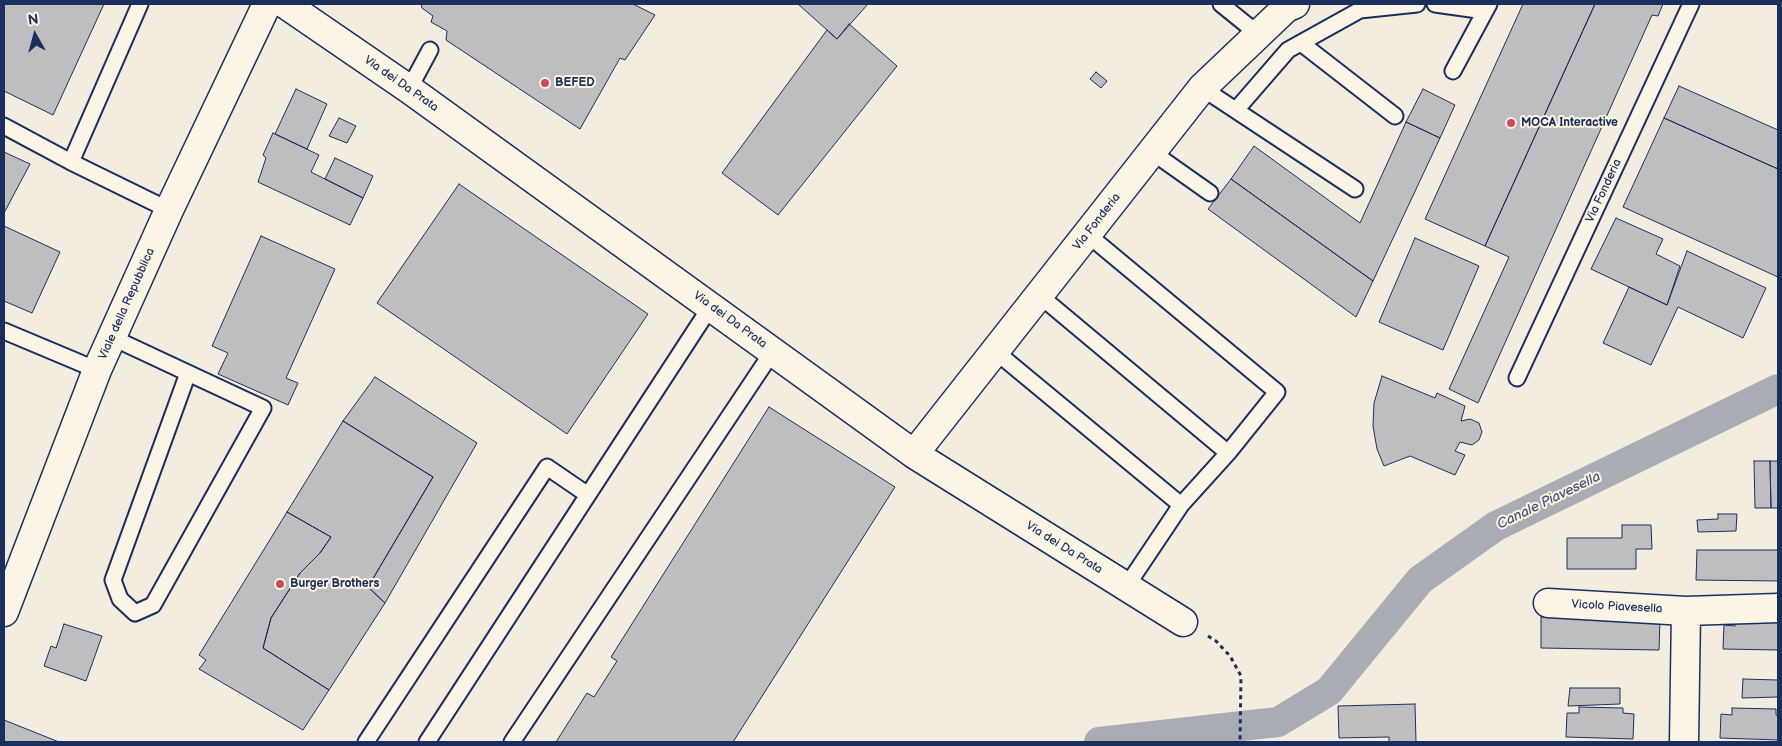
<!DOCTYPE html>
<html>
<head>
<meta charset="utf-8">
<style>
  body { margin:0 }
  #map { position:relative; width:1782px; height:746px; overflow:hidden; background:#f3ede0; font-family:"Balsamiq Sans",sans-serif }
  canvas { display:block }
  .frame { position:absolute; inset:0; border:5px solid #1b2f5e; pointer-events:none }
  .north { position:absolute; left:10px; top:10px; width:50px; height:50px; -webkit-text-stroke:4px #fcf5e5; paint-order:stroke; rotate:353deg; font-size:14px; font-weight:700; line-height:20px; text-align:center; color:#1b2f5e }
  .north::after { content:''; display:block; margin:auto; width:18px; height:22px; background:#1b2f5e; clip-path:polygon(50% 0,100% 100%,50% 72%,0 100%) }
</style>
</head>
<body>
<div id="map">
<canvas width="1782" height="746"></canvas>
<div class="frame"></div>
<div class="north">N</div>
</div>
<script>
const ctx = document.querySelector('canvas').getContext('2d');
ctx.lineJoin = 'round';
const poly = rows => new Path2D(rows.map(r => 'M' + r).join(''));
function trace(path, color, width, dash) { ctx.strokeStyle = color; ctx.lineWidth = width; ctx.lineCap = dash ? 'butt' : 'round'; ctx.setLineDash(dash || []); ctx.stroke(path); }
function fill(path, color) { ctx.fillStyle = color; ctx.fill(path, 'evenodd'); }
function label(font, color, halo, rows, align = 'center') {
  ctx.font = font + ' "Balsamiq Sans",sans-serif'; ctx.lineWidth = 4; ctx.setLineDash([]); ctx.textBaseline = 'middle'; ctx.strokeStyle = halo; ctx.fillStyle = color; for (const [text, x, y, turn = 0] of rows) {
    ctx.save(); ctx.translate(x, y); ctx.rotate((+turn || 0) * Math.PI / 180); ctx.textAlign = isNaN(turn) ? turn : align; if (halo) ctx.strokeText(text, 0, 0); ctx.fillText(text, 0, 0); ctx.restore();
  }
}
trace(poly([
  [1099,742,1278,722,1329,691,1420,580,1496,526,1778,389]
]), '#a9acb3', 30);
const building = poly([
  [4,4,104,4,53,115,4,91,4,4],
  [421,4,633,4,655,15,625,60,620,58,580,129,446,40,447,31,431,22,433,16,422,8,421,4],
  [798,4,868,4,837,39,798,4],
  [1523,4,1595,4,1485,246,1425,219,1523,4],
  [1595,4,1663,4,1658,16,1652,15,1478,403,1449,389,1509,257,1485,246,1595,4],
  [849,24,897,66,778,215,722,173,827,30,837,39,849,24],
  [1096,72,1107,81,1101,88,1090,79,1096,72],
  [1679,86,1778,130,1778,169,1664,118,1679,86],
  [296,89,327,104,307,149,275,134,296,89],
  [1423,89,1455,105,1440,138,1406,122,1423,89],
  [339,118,356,126,347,143,329,136,339,118],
  [1664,118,1778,169,1778,277,1623,207,1664,118],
  [1406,122,1440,138,1373,281,1231,179,1254,146,1360,223,1406,122],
  [273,133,319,155,311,172,363,198,350,225,258,182,266,158,263,155,273,133],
  [4,152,30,164,4,213,4,152],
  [335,158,373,176,363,198,325,179,335,158],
  [1231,179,1373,281,1356,317,1208,209,1231,179],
  [459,184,648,314,567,434,377,303,459,184],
  [1616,218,1663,239,1656,254,1680,266,1667,305,1591,269,1616,218],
  [4,226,60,252,32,313,4,301,4,226],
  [261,236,335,269,286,378,298,383,288,405,218,374,228,353,212,346,261,236],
  [1415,238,1479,266,1443,350,1379,322,1415,238],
  [1687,251,1766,288,1743,338,1678,307,1651,365,1603,343,1629,287,1667,305,1687,251],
  [1382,376,1435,398,1437,393,1465,406,1461,421,1470,419,1479,423,1482,432,1479,440,1472,445,1460,442,1455,451,1465,455,1455,475,1410,456,1384,466,1377,449,1373,426,1374,403,1382,376],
  [375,377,477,443,385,603,368,587,433,477,343,421,375,377],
  [769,407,895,487,733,742,556,742,587,693,594,697,617,661,611,657,769,407],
  [343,421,433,477,368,587,385,603,329,690,263,648,271,618,300,573,320,553,331,537,287,512,343,421],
  [1754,461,1770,461,1771,508,1755,508,1754,461],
  [1770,461,1778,461,1778,508,1771,508,1770,461],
  [287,512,331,537,320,553,300,573,271,618,263,648,329,690,303,730,199,669,206,660,199,655,287,512],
  [1718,514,1737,514,1736,531,1698,532,1697,520,1718,519,1718,514],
  [1622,525,1651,525,1652,549,1636,549,1636,569,1567,569,1567,538,1622,538,1622,525],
  [1697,550,1778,550,1778,581,1696,580,1697,550],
  [1541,617,1660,619,1659,650,1541,648,1541,617],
  [1736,619,1778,620,1778,650,1723,649,1724,625,1735,626,1736,619],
  [64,624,102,636,86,681,44,666,51,646,56,648,64,624],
  [1743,679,1778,680,1778,697,1742,698,1743,679],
  [1570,688,1620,688,1620,704,1568,706,1570,688],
  [1415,704,1416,742,1389,742,1389,737,1339,738,1338,706,1415,704],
  [1579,707,1623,708,1623,713,1634,714,1633,739,1566,737,1567,713,1579,713,1579,707],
  [1732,708,1776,709,1776,715,1778,715,1778,740,1720,738,1721,714,1732,715,1732,708],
  [4,720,59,742,4,742,4,720]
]);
fill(building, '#bebec0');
trace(building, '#1b2f5e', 1);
const service = poly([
  [1221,4,1258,34],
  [1435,4,1485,11],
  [1301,43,1395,116],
  [1453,71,1489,4],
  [1202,88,1355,189],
  [409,89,430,50],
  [1236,110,1288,50,1360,10,1417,4],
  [4,126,71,162,169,210],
  [1152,152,1210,193],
  [71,162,140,4],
  [1039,295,1228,453,1277,392,1087,234],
  [4,331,97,370],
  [111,337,188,373,263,408,153,605,135,613,120,599,113,580,188,373],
  [995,351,1181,505,1228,453],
  [1517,378,1691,4],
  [1126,587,1181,505],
  [366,742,547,467,588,495],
  [427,742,711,306],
  [512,742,773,351]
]);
const minor = poly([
  [285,4,409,89,914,454,1183,622],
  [914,454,1202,88,1286,8,1295,4],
  [1548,603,1686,611],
  [1684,742,1686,611,1778,608]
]);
const primary = poly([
  [4,612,97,370,169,210,267,4]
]);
trace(service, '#1b2f5e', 19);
trace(minor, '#1b2f5e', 31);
trace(primary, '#1b2f5e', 31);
trace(poly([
  [1208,636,1216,641,1230,656,1241,676,1240,742]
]), '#1b2f5e', 3, [4, 4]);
trace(service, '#fcf5e5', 15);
trace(minor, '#fcf5e5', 28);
trace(primary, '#fcf5e5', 28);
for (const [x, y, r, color] of [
  [545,83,5,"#d1495b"],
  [1511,123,5,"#d1495b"],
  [280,584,5,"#d1495b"]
]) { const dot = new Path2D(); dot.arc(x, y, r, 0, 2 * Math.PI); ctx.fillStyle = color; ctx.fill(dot); trace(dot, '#fcf5e5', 2); }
label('bold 12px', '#1b2f5e', '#fcf5e5', [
  ["BEFED",555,83],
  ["MOCA Interactive",1521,123],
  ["Burger Brothers",290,584]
], 'left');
label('12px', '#1b2f5e', '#fcf5e5', [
  ["Via dei Da Prata",401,84,35],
  ["Via Fonderia",1604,191,-65],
  ["Via Fonderia",1097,222,-52],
  ["Viale della Repubblica",127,304,-66],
  ["Via dei Da Prata",730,320,36],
  ["Via dei Da Prata",1064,548,32],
  ["Vicolo Piavesella",1617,607,3]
]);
label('italic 14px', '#465478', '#fcf5e5', [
  ["Canale Piavesella",1549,501,-26]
]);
</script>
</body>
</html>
